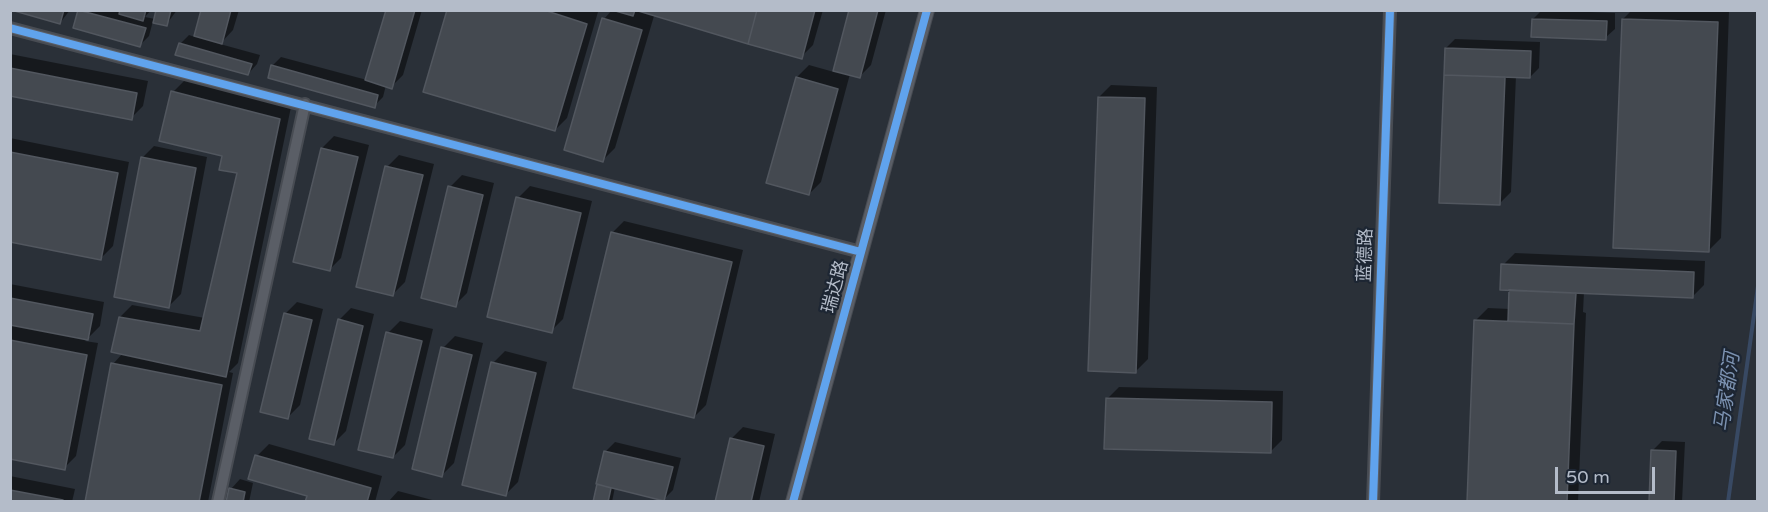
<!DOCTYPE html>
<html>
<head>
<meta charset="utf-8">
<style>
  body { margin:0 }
  #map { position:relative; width:1768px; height:512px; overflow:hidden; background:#2a3038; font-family:"Varela Round",sans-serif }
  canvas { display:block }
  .frame { position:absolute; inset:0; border:12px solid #b4bcc9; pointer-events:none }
  .scale { position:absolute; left:1555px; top:467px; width:100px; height:27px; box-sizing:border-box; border:3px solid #b4bcc9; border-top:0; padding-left:8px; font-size:18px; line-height:21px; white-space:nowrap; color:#b4bcc9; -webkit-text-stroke:4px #1d2633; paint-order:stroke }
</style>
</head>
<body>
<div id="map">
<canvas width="1768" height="512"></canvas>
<div class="frame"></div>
<div class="scale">50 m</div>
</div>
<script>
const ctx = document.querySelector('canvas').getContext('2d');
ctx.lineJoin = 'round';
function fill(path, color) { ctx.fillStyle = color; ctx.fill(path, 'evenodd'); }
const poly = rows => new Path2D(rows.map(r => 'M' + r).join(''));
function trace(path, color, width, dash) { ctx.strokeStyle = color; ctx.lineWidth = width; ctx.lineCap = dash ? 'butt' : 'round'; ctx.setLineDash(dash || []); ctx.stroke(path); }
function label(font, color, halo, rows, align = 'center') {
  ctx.font = font + ' "Varela Round","Noto Sans SC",sans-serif'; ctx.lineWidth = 4.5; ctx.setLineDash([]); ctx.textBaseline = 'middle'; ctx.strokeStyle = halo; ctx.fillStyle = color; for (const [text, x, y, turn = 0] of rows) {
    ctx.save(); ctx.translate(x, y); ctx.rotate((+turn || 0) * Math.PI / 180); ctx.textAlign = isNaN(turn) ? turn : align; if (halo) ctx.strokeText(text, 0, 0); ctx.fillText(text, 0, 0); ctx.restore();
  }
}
fill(poly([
  [16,10,70,10,60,23],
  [80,10,151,10,145,17,155,19,158,10,177,10,166,25,153,21,149,36,140,45],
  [202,10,239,10,233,30,220,44,260,55,257,64,248,74,180,44,189,35,195,37],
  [387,10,422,10,403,75,391,87,386,85,383,97,374,106,272,66,281,57,367,80],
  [449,10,598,12,567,118,555,130],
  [612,10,823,10,813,45,801,57,654,16,615,148,603,160,604,19],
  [851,10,886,10,871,65,859,77,850,74,821,182,809,194,797,77,809,65,834,72],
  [1542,10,1615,13,1615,29,1605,38,1533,19],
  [1632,10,1729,11,1721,238,1709,250,1623,19],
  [1455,39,1540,42,1539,68,1530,77,1516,76,1511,192,1499,204,1446,48],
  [10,54,148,81,143,106,131,118,10,94],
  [185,80,291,107,238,363,229,372,233,373,208,502,86,502,113,364,123,353,120,317,132,305,205,318,239,172,173,92],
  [1111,85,1157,87,1148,359,1136,371,1099,97],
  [334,136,369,145,341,258,329,270,322,148],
  [10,138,129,162,113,246,101,258,10,241],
  [154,146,207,157,181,294,169,306,142,158],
  [399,155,434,164,405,282,393,294,387,167],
  [462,175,494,183,467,293,455,305,450,187],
  [530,186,592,201,563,319,551,331,518,198],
  [624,221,743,250,706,405,694,417,612,233],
  [1515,253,1705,261,1704,285,1692,297,1584,292,1583,312,1586,313,1578,502,1468,502,1476,320,1488,308,1510,309,1511,291,1503,265],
  [10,284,104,302,100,326,85,341,98,343,76,456,64,468,10,458],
  [297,302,323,309,300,405,288,417,285,314],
  [351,308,374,314,346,431,334,443,339,320],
  [400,321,433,329,405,445,393,457,388,333],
  [455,336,483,343,454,463,442,475,443,348],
  [505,351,547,362,518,482,506,494,493,363],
  [1119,387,1283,391,1282,440,1270,452,1107,399],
  [743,427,775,434,759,502,716,502,731,439],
  [1662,441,1685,442,1682,502,1651,502,1653,450],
  [615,442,681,458,673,490,664,499,615,487,612,502,594,502,606,451],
  [269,444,382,476,375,502,306,502,308,495,257,456],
  [10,476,75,489,72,502,10,502],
  [240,479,253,483,249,502,227,502,231,489],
  [398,491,440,502,388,502]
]), '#0007');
trace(poly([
  [1728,502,1758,286]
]), '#384963', 4);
const building = poly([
  [11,10,64,10,60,24,11,10],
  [78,10,146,28,140,47,73,28,78,10],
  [120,10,146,10,143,21,119,14,120,10],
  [156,10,171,10,167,26,153,23,156,10],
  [201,10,231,10,222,44,194,36,201,10],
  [386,10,415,10,392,89,365,80,386,10],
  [447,10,544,10,587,24,555,131,423,92,447,10],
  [612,10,635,10,633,16,612,10],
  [635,10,757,10,748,44,635,10],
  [757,10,815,10,802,59,748,44,757,10],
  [849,10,878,10,860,78,833,71,849,10],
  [602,18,642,30,603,162,564,150,602,18],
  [1532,19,1607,21,1606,40,1531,37,1532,19],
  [1622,19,1718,22,1709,252,1613,248,1622,19],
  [179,43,252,64,248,75,175,55,179,43],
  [1445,48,1531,51,1530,78,1444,75,1445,48],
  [271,65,378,95,375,108,268,78,271,65],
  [10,68,137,93,132,120,10,96,10,68],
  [1444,75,1505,77,1500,205,1439,203,1444,75],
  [796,77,838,89,809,195,766,183,796,77],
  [171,91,280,119,226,377,111,352,119,317,200,331,237,173,219,170,222,156,159,141,171,91],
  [1098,97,1145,98,1136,373,1088,371,1098,97],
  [321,148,358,157,330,271,293,262,321,148],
  [10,152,118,173,101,260,10,242,10,152],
  [141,157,196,168,169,308,114,297,141,157],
  [385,166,423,175,393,296,356,287,385,166],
  [448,186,483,195,456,307,421,298,448,186],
  [516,197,581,213,552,333,487,317,516,197],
  [611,232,732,262,694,418,573,388,611,232],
  [1501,264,1694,272,1693,298,1500,290,1501,264],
  [1509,290,1576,293,1574,324,1508,321,1509,290],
  [10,298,93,314,88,340,10,325,10,298],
  [284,313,312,320,288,419,260,412,284,313],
  [338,319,363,326,334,445,309,439,338,319],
  [1474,320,1574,324,1567,502,1467,502,1474,320],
  [386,332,422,341,393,458,358,450,386,332],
  [10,340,87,355,65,470,10,459,10,340],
  [441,347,472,355,442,477,412,469,441,347],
  [491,362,536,373,506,496,462,485,491,362],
  [111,363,222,385,199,502,85,502,111,363],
  [1106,398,1272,402,1271,453,1104,449,1106,398],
  [730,438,764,446,751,502,715,502,730,438],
  [1651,450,1676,451,1674,502,1649,502,1651,450],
  [604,451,673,467,664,501,596,484,604,451],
  [255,455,371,488,367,502,305,502,307,496,248,479,255,455],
  [597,484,611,488,608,502,593,502,597,484],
  [229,488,245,492,243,502,226,502,229,488],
  [10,490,63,500,63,502,10,502,10,490]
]);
fill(building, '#444950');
trace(building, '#52575f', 1.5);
const minor = poly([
  [10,28,861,252],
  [218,502,305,104],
  [1373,502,1390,10]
]);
const tertiary = poly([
  [793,502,927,10]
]);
trace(minor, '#484c53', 14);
trace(tertiary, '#484c53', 16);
trace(minor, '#5a5e66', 10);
trace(tertiary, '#5a5e66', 14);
trace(poly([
  [10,28,861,252],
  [793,502,927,10],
  [1373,502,1390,10]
]), '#60a3ed', 8);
label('18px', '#b4bcc9', '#1d2633', [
  ["蓝德路",1366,255,-88],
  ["瑞达路",836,287,-75]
]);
label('italic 20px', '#7c92b1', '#1d2633', [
  ["马家都河",1728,392,-82]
]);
</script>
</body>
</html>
